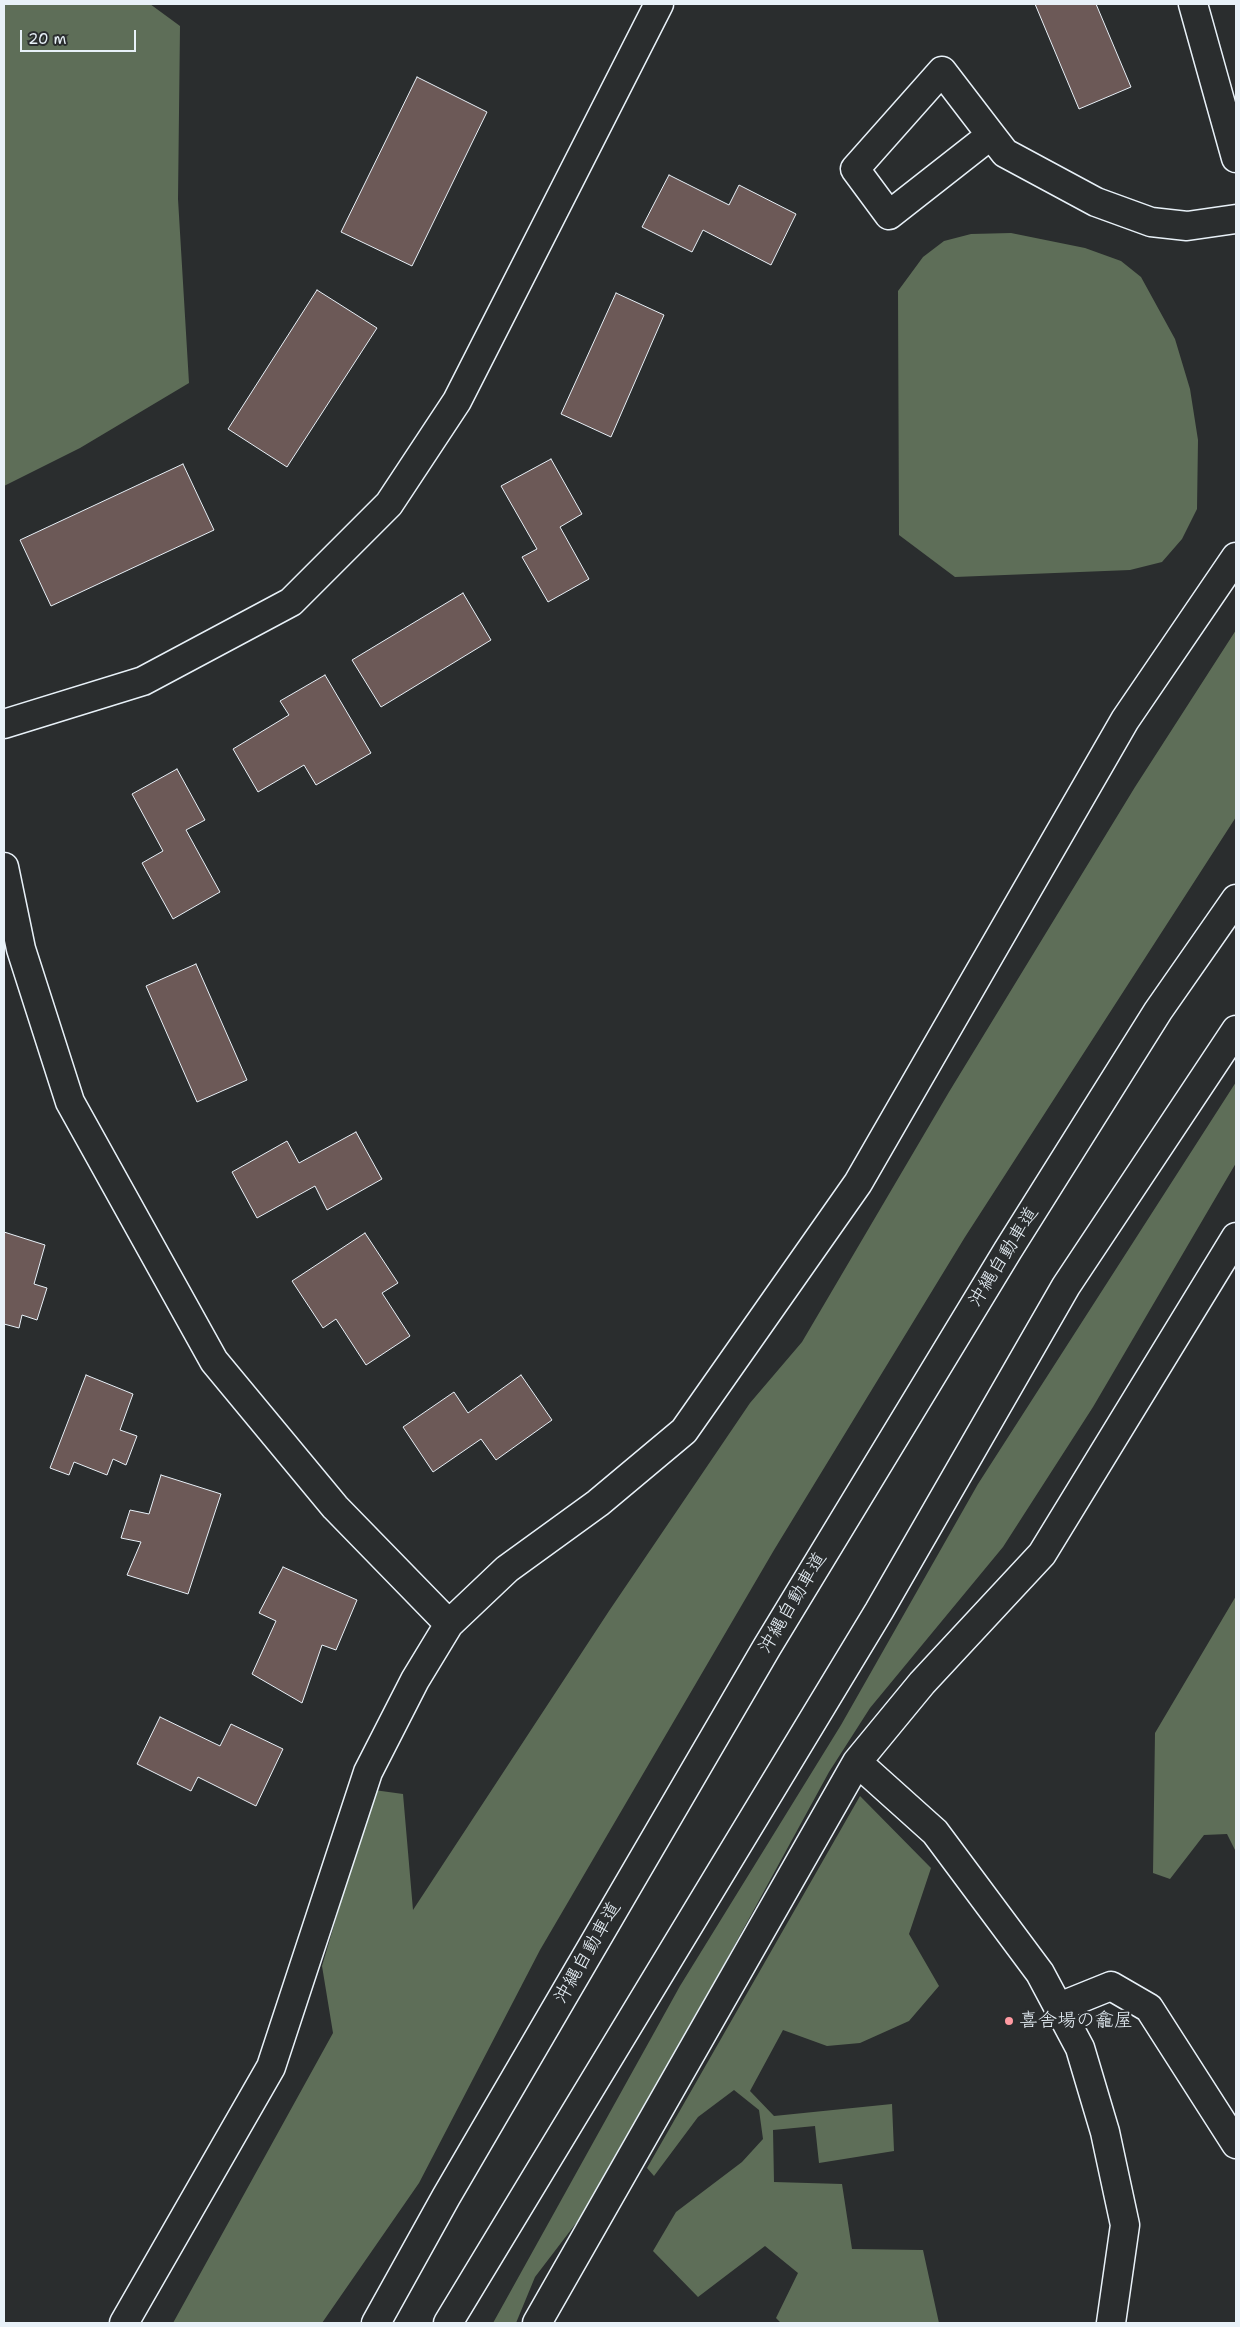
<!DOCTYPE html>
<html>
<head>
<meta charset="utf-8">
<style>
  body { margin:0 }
  #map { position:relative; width:1240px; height:2327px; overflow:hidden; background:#2a2d2e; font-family:"Shantell Sans",sans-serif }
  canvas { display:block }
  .frame { position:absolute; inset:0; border:5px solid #e8f1f8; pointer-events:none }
  .scale { position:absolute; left:20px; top:30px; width:116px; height:22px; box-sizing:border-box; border:2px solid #e8f1f8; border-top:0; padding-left:6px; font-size:15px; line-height:18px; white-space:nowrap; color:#e8f1f8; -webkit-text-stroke:4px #2a2d2e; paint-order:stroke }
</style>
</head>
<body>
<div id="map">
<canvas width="1240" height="2327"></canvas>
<div class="frame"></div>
<div class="scale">20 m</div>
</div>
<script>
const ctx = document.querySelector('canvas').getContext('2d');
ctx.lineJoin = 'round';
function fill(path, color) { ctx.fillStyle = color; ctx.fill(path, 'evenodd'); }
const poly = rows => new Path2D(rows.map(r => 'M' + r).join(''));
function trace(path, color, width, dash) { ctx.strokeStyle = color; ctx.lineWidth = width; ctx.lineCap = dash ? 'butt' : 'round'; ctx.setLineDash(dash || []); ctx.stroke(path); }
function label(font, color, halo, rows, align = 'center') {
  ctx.font = font + ' "Shantell Sans","Klee One",sans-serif'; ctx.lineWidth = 4.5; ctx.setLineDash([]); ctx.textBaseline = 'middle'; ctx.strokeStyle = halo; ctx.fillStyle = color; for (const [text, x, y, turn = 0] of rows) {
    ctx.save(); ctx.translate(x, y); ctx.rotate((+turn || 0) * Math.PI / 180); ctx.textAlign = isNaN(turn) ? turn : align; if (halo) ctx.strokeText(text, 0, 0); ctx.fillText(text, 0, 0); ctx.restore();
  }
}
fill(poly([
  [4,4,150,4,180,26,178,199,189,383,80,448,4,486],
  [1011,233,1085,248,1121,261,1141,277,1175,339,1190,389,1198,440,1197,509,1182,539,1162,562,1130,570,955,577,899,535,898,291,923,257,944,241,971,234],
  [1236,630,1236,817,965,1237,774,1550,540,1950,419,2183,322,2323,173,2323,333,2033,322,1966,374,1790,403,1794,413,1910,609,1611,750,1403,802,1342,949,1092,1135,787],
  [1236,1082,1236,1163,1093,1407,1003,1547,870,1708,829,1772,661,2080,580,2218,535,2277,516,2323,493,2323,680,1986,841,1725,978,1484],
  [1236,1596,1236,1852,1227,1834,1204,1835,1170,1879,1153,1873,1155,1733],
  [860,1796,931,1868,909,1934,939,1986,909,2021,860,2043,827,2046,783,2030,750,2091,774,2116,892,2104,894,2151,819,2163,815,2126,773,2130,774,2182,842,2184,852,2249,923,2250,939,2323,781,2323,776,2318,798,2273,765,2246,698,2297,653,2251,676,2212,742,2162,763,2139,759,2110,734,2090,698,2117,654,2176,647,2168]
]), '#5e6e58');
const building = poly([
  [1035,4,1096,4,1131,87,1079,109,1035,4],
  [417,77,487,112,412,266,341,232,417,77],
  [669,175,729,205,739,185,796,214,771,265,703,230,692,252,642,227,669,175],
  [317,290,377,328,287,467,228,429,317,290],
  [616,293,664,315,611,437,561,414,616,293],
  [551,459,582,514,560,527,589,579,548,602,522,557,537,549,501,486,551,459],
  [183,464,214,530,51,606,20,540,183,464],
  [463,593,491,640,381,707,352,660,463,593],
  [325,675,371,753,316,785,304,765,258,792,233,749,289,715,280,701,325,675],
  [177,769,205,820,186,830,220,892,173,919,142,863,163,851,132,794,177,769],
  [196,964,247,1080,197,1102,146,986,196,964],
  [356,1132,382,1179,327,1210,315,1186,257,1218,232,1172,287,1141,299,1163,356,1132],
  [4,1232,45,1245,34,1284,47,1288,37,1320,22,1315,19,1328,4,1324,4,1232],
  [365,1233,398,1283,382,1293,410,1336,366,1365,336,1319,323,1328,292,1281,365,1233],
  [86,1375,133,1394,120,1430,137,1436,126,1465,113,1459,107,1475,74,1462,69,1475,50,1468,86,1375],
  [521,1375,552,1420,496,1460,481,1439,433,1472,403,1427,454,1392,468,1413,521,1375],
  [161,1475,221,1494,188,1594,127,1575,141,1542,121,1538,130,1510,149,1514,161,1475],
  [283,1567,357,1600,336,1650,322,1645,302,1703,252,1674,276,1621,259,1613,283,1567],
  [160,1717,220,1746,231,1724,283,1749,256,1806,198,1777,191,1791,137,1764,160,1717]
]);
fill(building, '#6c5957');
trace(building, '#e8f1f8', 1);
const minor = poly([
  [1193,4,1236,158],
  [991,135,889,215,855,169,942,71,991,135,1005,153,1096,202,1151,222,1187,226,1236,219],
  [4,724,143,681,291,602,389,504,457,401,659,4],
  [4,867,21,949,70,1102,214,1361,335,1507,449,1624],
  [857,1762,935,1832,1040,1973,1080,2048,1105,2132,1125,2225,1111,2323],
  [1059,2007,1111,1986,1149,2008,1236,2144],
  [124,2323,271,2067,368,1772,415,1680,449,1624,507,1569,598,1503,684,1431,858,1183,1125,720,1236,557],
  [537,2323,857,1762,922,1683,1042,1554,1236,1237]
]);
const highway = poly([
  [376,2323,446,2197,767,1647,1008,1250,1158,1011,1236,899],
  [448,2323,879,1611,1066,1286,1236,1030]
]);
trace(minor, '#e8f1f8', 31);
trace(highway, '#e8f1f8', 31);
trace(minor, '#2a2d2e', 28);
trace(highway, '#2a2d2e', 28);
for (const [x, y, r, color] of [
  [1009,2021,5,"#ff9aa2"]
]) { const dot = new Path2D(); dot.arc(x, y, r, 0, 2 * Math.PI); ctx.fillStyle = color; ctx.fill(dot); trace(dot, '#2a2d2e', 2); }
label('19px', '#e8f1f8', '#2a2d2e', [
  ["沖縄自動車道",1004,1257,-58],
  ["沖縄自動車道",793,1603,-59],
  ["沖縄自動車道",588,1953,-60]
]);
label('19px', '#e8f1f8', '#2a2d2e', [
  ["喜舎場の龕屋",1019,2021]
], 'left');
</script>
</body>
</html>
